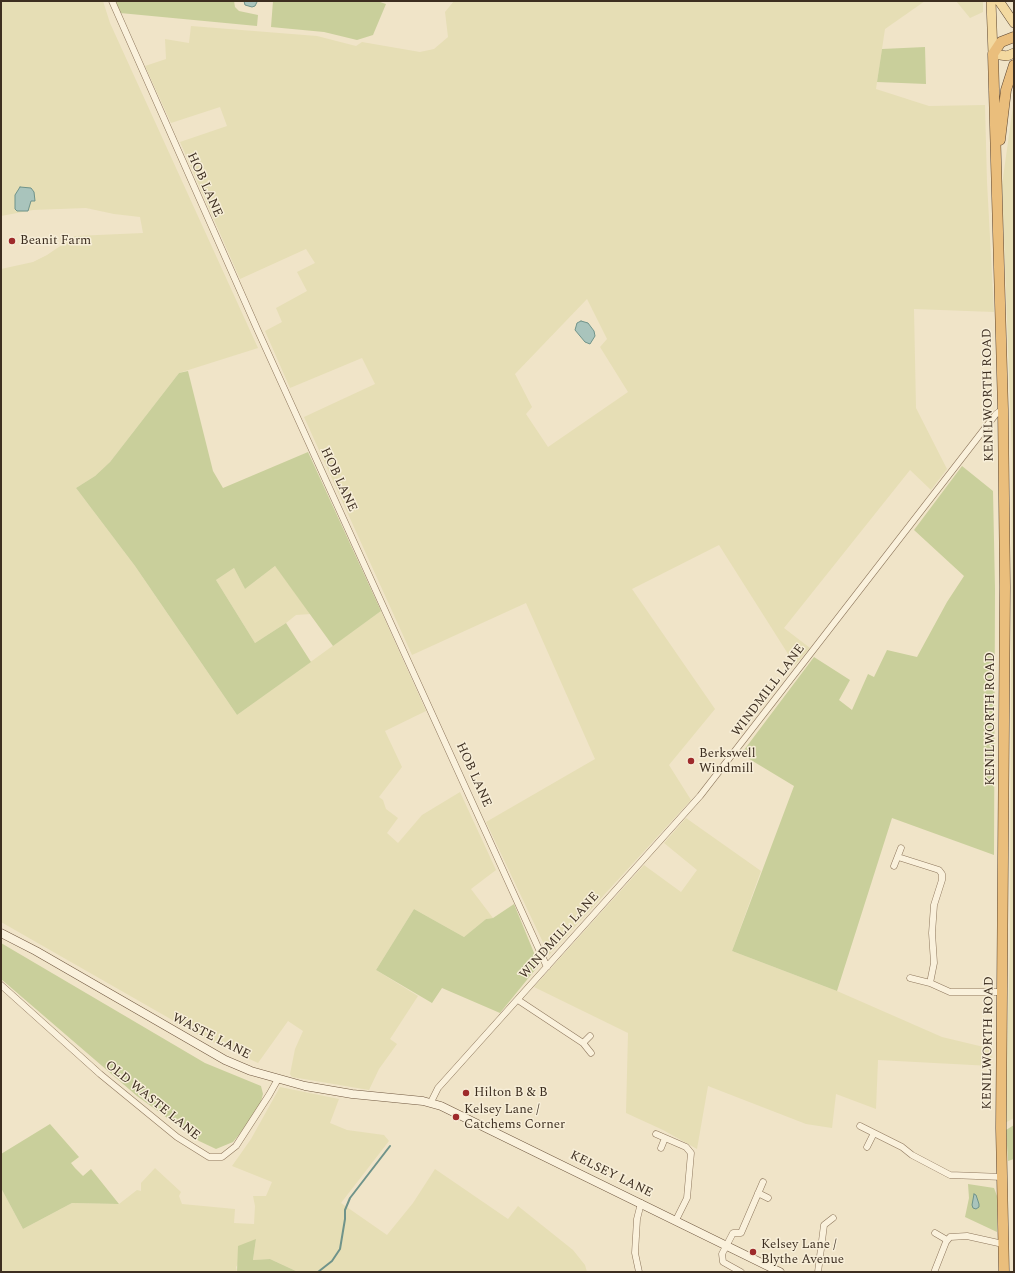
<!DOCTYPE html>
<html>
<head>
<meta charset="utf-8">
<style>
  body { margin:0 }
  #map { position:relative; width:1015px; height:1273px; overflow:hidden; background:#f0e4c8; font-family:Spectral,serif }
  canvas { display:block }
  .frame { position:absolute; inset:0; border:2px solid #3d2e20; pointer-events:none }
</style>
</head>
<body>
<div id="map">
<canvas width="1015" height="1273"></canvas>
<div class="frame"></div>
</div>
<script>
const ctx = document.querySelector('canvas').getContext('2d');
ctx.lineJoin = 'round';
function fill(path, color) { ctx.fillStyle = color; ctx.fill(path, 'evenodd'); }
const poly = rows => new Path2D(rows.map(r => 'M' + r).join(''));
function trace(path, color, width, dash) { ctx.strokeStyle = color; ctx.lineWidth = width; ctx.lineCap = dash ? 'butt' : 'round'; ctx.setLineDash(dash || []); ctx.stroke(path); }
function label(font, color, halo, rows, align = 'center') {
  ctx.font = font + ' Spectral,serif'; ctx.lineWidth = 3; ctx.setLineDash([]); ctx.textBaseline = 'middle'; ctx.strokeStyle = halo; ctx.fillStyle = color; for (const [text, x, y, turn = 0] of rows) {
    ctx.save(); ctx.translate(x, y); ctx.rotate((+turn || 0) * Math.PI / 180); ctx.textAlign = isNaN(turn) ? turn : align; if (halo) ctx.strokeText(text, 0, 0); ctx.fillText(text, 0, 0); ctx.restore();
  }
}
fill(poly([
  [1,1,103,1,110,23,258,348,179,373,110,462,95,476,76,488,135,566,237,715,381,611,426,711,385,731,402,767,379,797,383,800,386,809,398,818,387,833,398,843,422,815,460,792,496,870,471,889,493,918,486,919,464,937,414,909,376,970,418,996,390,1039,397,1044,379,1069,369,1090,292,1077,290,1074,295,1049,303,1031,288,1021,258,1063,202,1037,1,922,1,269,33,262,47,255,75,236,143,233,140,217,114,214,86,208,33,210,1,216],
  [454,1,925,1,885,29,876,89,929,106,985,105,987,182,994,312,914,309,916,408,947,469,931,490,910,470,784,628,810,648,795,665,719,545,632,589,715,709,669,765,691,800,549,955,486,822,595,759,526,603,412,655,304,417,375,384,362,358,290,388,265,331,282,322,276,308,307,291,297,272,315,263,306,249,240,279,180,142,227,126,220,107,171,123,145,66,166,59,165,39,189,43,191,26,317,36,356,46,362,42,420,52,434,49,448,37,445,12],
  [587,299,607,339,600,347,628,392,548,447,526,414,532,407,515,374],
  [956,1,983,1,983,12,970,18],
  [1014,99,1014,1118,1005,1123,1010,950,1012,455,1002,185],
  [275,566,311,614,296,615,286,623,255,643,216,580,234,568,245,589],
  [686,818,761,871,732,951,837,991,942,1037,992,1049,991,1066,878,1060,876,1109,836,1094,832,1128,806,1124,708,1086,697,1149,663,1130,626,1113,628,1033,534,987,644,865,681,892,697,870,664,843],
  [280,1087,339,1099,330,1123,347,1130,384,1135,389,1141,341,1203,387,1235,413,1203,435,1169,508,1219,518,1206,573,1250,585,1265,587,1272,298,1272,270,1259,253,1260,256,1239,236,1267,237,1272,1,1272,1,1188,23,1229,72,1203,119,1204,137,1190,141,1191,141,1183,155,1168,181,1192,179,1196,182,1204,235,1209,234,1223,254,1224,255,1206,253,1196,266,1196,272,1182,232,1166,251,1139]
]), '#e6deb5');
fill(poly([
  [115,1,234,1,235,7,239,11,258,15,257,26,120,13],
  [273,1,377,1,386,4,373,35,357,40,324,32,271,27],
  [925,47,926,84,877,82,882,49],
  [188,371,213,471,223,488,308,452,381,611,333,646,275,566,245,589,234,568,216,580,255,643,286,623,311,662,237,715,135,566,76,488,95,476,110,462,179,373],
  [962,466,993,491,995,589,994,855,892,818,837,991,732,951,794,786,741,754,814,657,850,680,839,700,852,710,868,674,874,677,887,650,917,657,947,602,964,576,914,530],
  [514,904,539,965,500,1013,442,988,432,1003,376,970,414,909,464,937,486,919,493,918],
  [1,943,205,1063,261,1086,263,1094,260,1105,247,1125,233,1142,216,1149,199,1141,137,1096,1,979],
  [50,1124,79,1157,71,1163,75,1168,83,1176,91,1169,119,1204,72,1203,23,1229,1,1188,1,1154],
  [1014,1125,1014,1159,1008,1161,1006,1130],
  [968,1184,994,1188,997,1196,997,1232,965,1217,969,1198],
  [256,1239,253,1260,270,1259,298,1272,237,1272,238,1246]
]), '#c9cf9b');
const water = poly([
  [244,1,257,1,257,2,255,6,252,7,245,5,244,1],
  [20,187,31,188,34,192,35,201,31,201,28,211,17,211,15,209,15,195,20,187],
  [581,321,588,323,594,331,595,336,590,344,585,342,575,330,577,323,581,321],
  [974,1194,976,1195,979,1204,979,1207,976,1209,973,1208,972,1205,974,1194]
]);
fill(water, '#a9c4bc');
trace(water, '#6f938a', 1);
trace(poly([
  [318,1272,332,1261,340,1249,345,1219,345,1210,350,1198,390,1146]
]), '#6f938a', 2);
const minor = poly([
  [112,1,258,331,547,967],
  [898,857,939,870,942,874,942,880,934,905,932,933,934,963,930,983,950,992,1002,992],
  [894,866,901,848],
  [910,978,930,983],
  [1,985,100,1074,177,1137,209,1157,222,1157,236,1146,269,1095,278,1079],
  [518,1000,583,1043,591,1053],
  [583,1043,590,1036],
  [431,1102,438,1088,700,796,996,414,1003,409],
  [860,1126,902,1147,912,1155,950,1175,1003,1177],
  [656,1134,686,1147,691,1153,687,1198,676,1220],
  [867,1147,874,1133],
  [661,1148,665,1138],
  [758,1193,768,1198],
  [935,1233,947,1240],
  [935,1270,946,1242,950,1237,967,1236,1003,1244],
  [639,1272,635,1253,637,1219,641,1203],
  [741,1272,723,1262,722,1254,733,1233,741,1233,763,1182],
  [818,1272,824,1225,833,1218]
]);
const secondary = poly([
  [1,933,36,951,225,1060,251,1071,305,1086,352,1094,423,1101,441,1106,780,1272]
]);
const primary = poly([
  [991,1,993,54,1007,56,1014,53],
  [999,1,1014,23]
]);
const trunk = poly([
  [1000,140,1006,90,1014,65],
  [1004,1272,1001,1128,1005,587,1003,409,993,54,1001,42,1014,37]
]);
trace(minor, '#8d765c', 7);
trace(secondary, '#6f573f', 9);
trace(primary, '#5b4430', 10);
trace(trunk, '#5b4430', 11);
trace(minor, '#faf1dc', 6);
trace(secondary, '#faf1dc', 8);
trace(primary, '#f3d9a0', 9);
trace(trunk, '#eabe7c', 10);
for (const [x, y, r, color] of [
  [12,241,4,"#9e2a2b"],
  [691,761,4,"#9e2a2b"],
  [466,1093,4,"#9e2a2b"],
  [456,1117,4,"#9e2a2b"],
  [753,1252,4,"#9e2a2b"]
]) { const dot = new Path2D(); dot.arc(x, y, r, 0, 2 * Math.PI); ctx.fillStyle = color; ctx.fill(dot); trace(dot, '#f7eed8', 1.5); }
label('13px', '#3d2e20', '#f7eed8', [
  ["HOB LANE",204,185,66],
  ["KENILWORTH ROAD",989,395,-91],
  ["HOB LANE",338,480,65],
  ["WINDMILL LANE",769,691,-53],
  ["KENILWORTH ROAD",991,719,-90],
  ["HOB LANE",473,775,66],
  ["WINDMILL LANE",560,936,-48],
  ["WASTE LANE",211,1037,27],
  ["KENILWORTH ROAD",989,1043,-89],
  ["OLD WASTE LANE",152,1101,39],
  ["KELSEY LANE",611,1175,26]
]);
label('13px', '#3d2e20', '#f7eed8', [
  ["Beanit Farm",20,241],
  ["Berkswell",699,754],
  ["Windmill",699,769],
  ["Hilton B & B",474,1093],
  ["Kelsey Lane /",464,1110],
  ["Catchems Corner",464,1125],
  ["Kelsey Lane /",761,1245],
  ["Blythe Avenue",761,1260]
], 'left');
</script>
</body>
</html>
